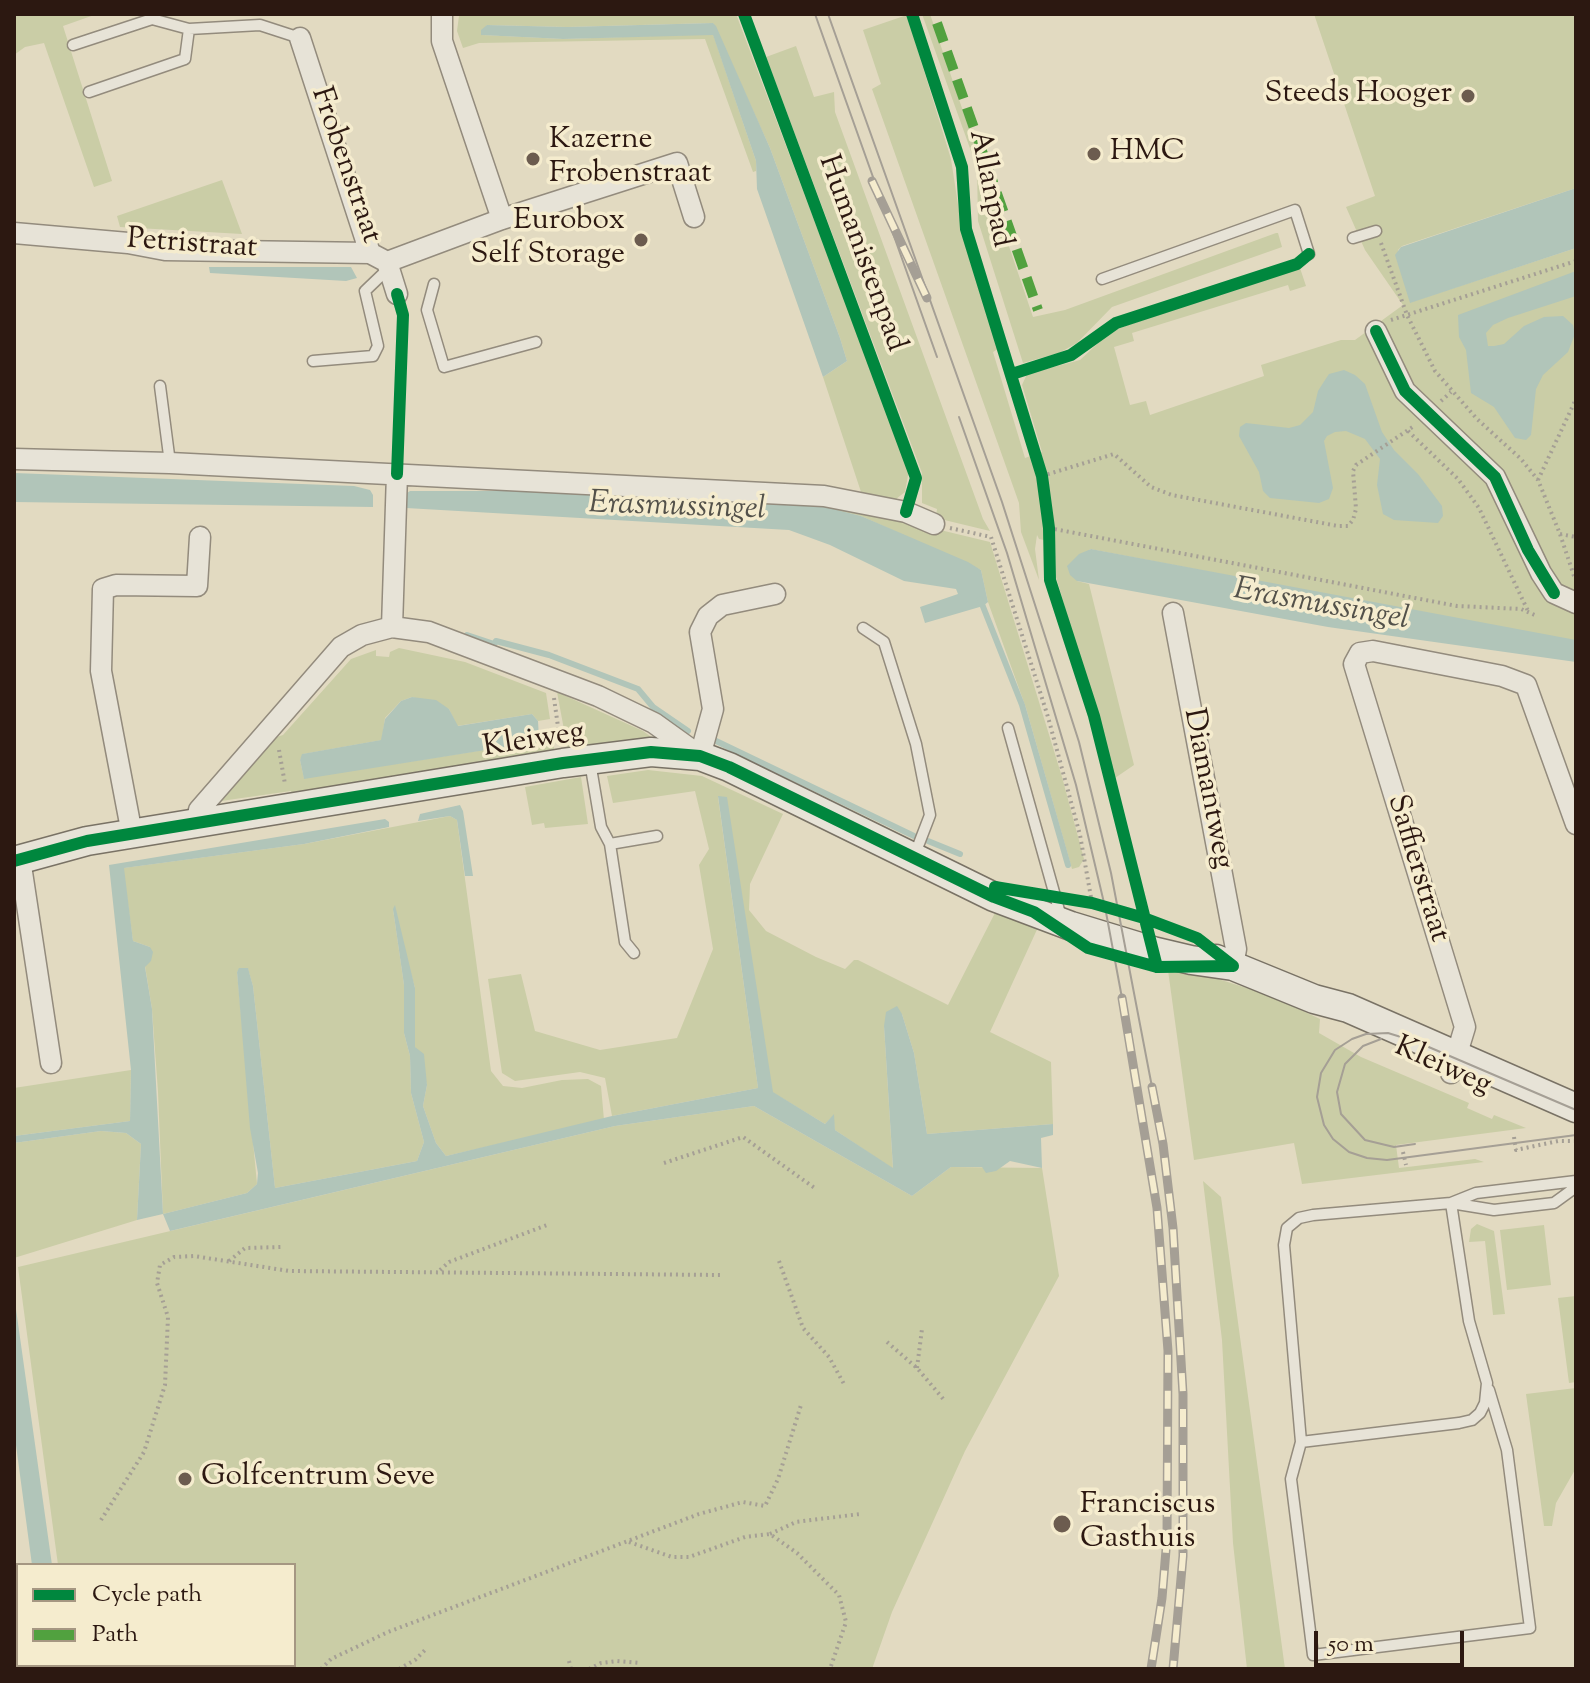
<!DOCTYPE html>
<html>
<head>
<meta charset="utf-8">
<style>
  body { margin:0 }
  #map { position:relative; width:1590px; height:1683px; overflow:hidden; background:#e2dac1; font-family:"Sorts Mill Goudy",serif }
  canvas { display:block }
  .frame { position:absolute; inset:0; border:16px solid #2c1811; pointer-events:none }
  .legend { position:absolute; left:16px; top:1563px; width:280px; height:104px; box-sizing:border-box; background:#f5ecce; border:2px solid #a59782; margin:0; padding:10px 14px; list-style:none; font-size:24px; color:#2c1811 }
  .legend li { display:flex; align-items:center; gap:16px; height:40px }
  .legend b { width:40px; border:2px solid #a59782 }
  .scale { position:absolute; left:1314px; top:1631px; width:150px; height:36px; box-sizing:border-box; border:4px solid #2c1811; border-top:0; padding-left:10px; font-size:24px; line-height:28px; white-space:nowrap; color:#2c1811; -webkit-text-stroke:6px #f5ecce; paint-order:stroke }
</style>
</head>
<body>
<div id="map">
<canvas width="1590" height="1683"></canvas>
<div class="frame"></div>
<ul class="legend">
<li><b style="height:10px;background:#00873e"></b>Cycle path</li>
<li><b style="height:10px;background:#51a13f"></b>Path</li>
</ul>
<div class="scale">50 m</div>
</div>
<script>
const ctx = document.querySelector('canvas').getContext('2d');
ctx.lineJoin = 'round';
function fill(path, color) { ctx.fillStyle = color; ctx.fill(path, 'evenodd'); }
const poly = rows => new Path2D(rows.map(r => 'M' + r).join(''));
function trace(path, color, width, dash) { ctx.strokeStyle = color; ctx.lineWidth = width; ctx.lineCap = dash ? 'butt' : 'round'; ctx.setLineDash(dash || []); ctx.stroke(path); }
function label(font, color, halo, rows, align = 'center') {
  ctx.font = font + ' "Sorts Mill Goudy",serif'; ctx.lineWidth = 7; ctx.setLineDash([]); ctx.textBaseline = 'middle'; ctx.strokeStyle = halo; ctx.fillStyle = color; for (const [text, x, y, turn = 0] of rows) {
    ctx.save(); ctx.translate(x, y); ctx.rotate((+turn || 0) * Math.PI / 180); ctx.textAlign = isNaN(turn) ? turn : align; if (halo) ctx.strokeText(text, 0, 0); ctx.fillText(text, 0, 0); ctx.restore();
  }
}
fill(poly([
  [15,14,97,14,63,26,112,181,94,187,44,43,25,47,14,55],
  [648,14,736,14,909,470,905,492,896,499,862,495,823,377,847,361,840,338,770,148,713,23,567,27,487,25,482,35,563,39,713,34,756,161,756,171,753,172,705,39,479,43,463,48,457,31,459,16],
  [922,14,930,14,1033,317,1065,310,1276,233,1278,233,1282,247,1112,307,1077,343,1059,353,1023,363,978,221,977,168],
  [1314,14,1576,14,1576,188,1402,246,1398,250,1411,302,1576,248,1576,642,1090,549,1077,581,1089,584,1134,765,1115,778,1056,577,1055,542,1039,539,1037,535,1035,549,1039,580,1021,532,1019,503,872,89,881,84,863,30,907,15,951,159,961,224,998,349,993,352,1025,458,1042,452,1022,385,1027,374,1080,360,1110,332,1128,325,1300,268,1306,286,1290,291,1288,285,1132,333,1134,341,1114,347,1130,405,1146,401,1150,415,1264,376,1261,365,1341,340,1355,340,1403,305,1365,250,1346,207,1375,196],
  [796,46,814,97,834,92,835,112,983,519,990,531,936,518,937,509,922,503,922,473,766,57],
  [222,180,242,234,120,227,117,216],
  [769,495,874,514,990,542,1062,777,1084,859,1079,867,1072,869,1026,708,988,602,981,570,861,516],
  [399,648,465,662,546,693,550,719,538,721,532,714,457,726,449,709,412,697,401,701,385,718,382,740,303,754,300,760,304,778,535,742,540,733,551,732,555,754,293,797,291,791,221,801,270,739,283,735,351,659,376,650,376,656,389,657,390,652],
  [557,692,643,731,658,742,568,751],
  [648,770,702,776,783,814,750,884,749,910,766,931,816,957,845,969,854,960,858,960,948,1005,998,907,1040,923,990,1032,1051,1062,1053,1124,927,1134,914,1053,902,1014,884,1026,893,1169,835,1130,833,1116,825,1124,772,1092,726,797,718,797,758,1088,612,1116,605,1078,580,1072,515,1081,502,1073,488,979,521,974,535,1031,600,1050,677,1038,713,949,699,865,709,849,695,791,613,803,607,776],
  [581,777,588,824,545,828,544,823,532,825,525,787],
  [450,816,457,820,491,1071,503,1086,522,1088,562,1080,588,1079,601,1086,604,1120,446,1156,436,1143,423,1106,427,1085,415,1047,415,988,393,909,404,985,404,1033,410,1056,411,1093,424,1142,417,1161,275,1188,253,986,248,969,240,968,237,972,257,1184,247,1193,163,1214,158,1092,152,1009,145,966,150,947,133,941,123,868,304,844],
  [1167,963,1269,995,1320,1019,1319,1033,1361,1057,1469,1103,1467,1108,1492,1119,1494,1115,1526,1128,1396,1145,1399,1168,1475,1159,1484,1162,1302,1184,1294,1143,1194,1160],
  [131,1070,130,1121,14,1136,14,1088],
  [754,1106,912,1196,951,1167,1042,1168,1059,1276,965,1451,892,1612,872,1669,73,1669,72,1665,294,1665,294,1565,58,1565,18,1267,615,1126],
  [101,1131,126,1133,141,1144,137,1220,14,1258,14,1143],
  [1203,1181,1221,1197,1285,1669,1247,1669,1233,1543,1222,1340],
  [1477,1224,1494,1231,1505,1314,1493,1315,1485,1241,1469,1242,1471,1229],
  [1544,1225,1551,1285,1507,1290,1500,1230],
  [1576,1296,1576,1382,1569,1383,1558,1298],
  [1576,1388,1576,1468,1556,1503,1552,1526,1544,1526,1526,1394]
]), '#cacda6');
fill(poly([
  [713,23,716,26,770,148,840,338,847,361,823,377,757,189,756,161,713,35,563,39,481,35,481,30,487,25,567,27],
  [1576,188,1576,248,1410,303,1395,255,1401,247],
  [209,267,351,267,357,278,346,281,210,273],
  [1576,271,1576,296,1508,318,1493,325,1486,333,1488,346,1494,346,1504,344,1524,326,1544,317,1563,316,1573,325,1575,334,1568,352,1543,375,1536,389,1531,435,1526,440,1515,438,1494,407,1471,393,1466,350,1459,337,1458,315],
  [1344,370,1355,375,1365,384,1382,432,1394,450,1418,474,1442,506,1443,516,1438,523,1394,520,1383,514,1377,485,1380,459,1365,439,1346,431,1335,432,1327,436,1324,441,1333,488,1329,499,1319,503,1270,498,1263,491,1259,472,1239,436,1240,427,1246,423,1289,428,1300,425,1313,412,1318,391,1325,380,1329,374],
  [14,473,354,486,370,490,373,495,373,507,14,502],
  [410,491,555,491,805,502,861,516,968,562,981,570,988,602,983,606,925,623,920,607,958,594,956,589,904,581,830,545,789,530,406,508,407,493],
  [1091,549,1576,640,1576,662,1328,627,1077,581,1070,575,1067,566,1079,554],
  [412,697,436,700,449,709,458,726,532,714,538,721,539,738,536,742,304,779,300,760,302,754,381,740,385,719,401,701],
  [718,796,727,797,773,1092,825,1124,834,1114,835,1130,893,1168,884,1026,886,1012,897,1006,902,1014,914,1053,927,1134,1053,1124,1053,1135,1041,1138,1042,1168,1010,1161,996,1171,986,1173,982,1167,951,1167,912,1196,754,1106,615,1126,170,1231,163,1214,137,1220,141,1144,126,1133,101,1131,14,1143,14,1136,130,1121,131,1070,109,865,385,819,389,822,389,827,304,844,124,868,133,941,150,947,153,952,151,961,145,967,152,1009,163,1214,247,1193,257,1184,258,1173,250,1128,237,972,239,968,248,968,253,986,275,1188,417,1161,424,1142,411,1093,410,1056,404,1033,404,985,393,909,395,905,415,988,415,1047,424,1054,427,1085,423,1106,436,1143,446,1156,612,1116,758,1088],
  [460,805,463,811,473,876,465,876,457,820,450,816,418,821,420,814],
  [14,1297,15,1302,52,1565,32,1565,14,1430]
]), '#b1c5b9');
trace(poly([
  [980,599,1022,705,1068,865],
  [467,635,494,644,496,641,549,655,638,689,653,707,688,731],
  [714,740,914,836],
  [928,841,960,854]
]), '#b1c5b9', 6);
const lane = poly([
  [73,45,152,19,189,29],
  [89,92,185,59,189,29,260,25,300,38],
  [1353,238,1376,231],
  [1102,279,1295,210,1309,254],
  [434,284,427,310,444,367,536,342],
  [313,361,373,356,378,346,365,291,389,268],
  [160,386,170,463],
  [863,628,884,642,916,744,930,815,915,854],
  [1008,728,1059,910],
  [590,762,601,827,610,844,625,942,634,953],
  [610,844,657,836],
  [1576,1181,1476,1193,1451,1203,1494,1210,1554,1203,1576,1187],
  [1451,1203,1469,1321,1487,1383,1485,1403,1480,1413,1472,1420,1459,1423,1301,1442,1284,1245,1287,1228,1299,1218,1313,1215,1451,1203],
  [1301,1442,1291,1479,1313,1655,1530,1628,1507,1450,1489,1390],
  [88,1665,93,1666],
  [14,1668,39,1665]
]);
const street = poly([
  [442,14,442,41,502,219],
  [300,38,370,253,387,262,502,219,677,163,694,217],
  [14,233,128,243,165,250,370,253],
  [387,262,397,294],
  [1376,331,1405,391,1495,477,1541,573,1554,593,1576,603],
  [14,459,170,463,824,496,906,512,934,524],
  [1173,613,1236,949,1233,966],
  [392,627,397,474],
  [197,823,199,810,341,647,362,635,392,627,429,632,598,696,654,723,700,756,713,709,700,632,708,616,722,605,775,594],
  [132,834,101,671,103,589,116,585,197,586,200,537],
  [20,859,51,1063],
  [1451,1073,1465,1027,1354,664,1360,653,1373,651,1502,676,1526,685,1576,824]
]);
const secondary = poly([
  [14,861,87,841,563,763,651,752,700,756,729,767,994,897,1071,926,1153,951,1191,960,1233,966],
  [1216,959,1314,999,1348,1008,1576,1108]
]);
trace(lane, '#938b7d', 13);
trace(street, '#938b7d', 23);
trace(secondary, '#797265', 31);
trace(poly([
  [1381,243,1407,315,1435,371,1477,419,1521,459,1538,480,1560,534,1575,579],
  [1391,320,1576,261],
  [1441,401,1451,392],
  [1408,431,1458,479,1479,508,1528,611],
  [1042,476,1114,454,1151,487,1172,495,1338,526,1348,526,1353,520,1356,509,1353,471,1356,465,1414,426],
  [1538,480,1576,399],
  [950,528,991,537,1048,717,1080,835,1092,903],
  [1049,528,1457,606,1521,609,1537,616],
  [1560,534,1576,537],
  [554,698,560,741],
  [279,750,285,784],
  [1514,1137,1516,1150,1558,1141,1576,1141],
  [1403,1152,1406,1165],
  [664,1163,743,1137,816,1189],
  [229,1261,245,1248,281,1247],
  [779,1261,803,1328,829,1357,844,1384],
  [440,1270,449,1262,547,1225],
  [887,1342,917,1368,945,1401],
  [917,1368,922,1329],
  [101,1520,144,1452,165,1385,168,1317,157,1283,160,1265,174,1257,194,1256,289,1271,720,1275],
  [770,1534,796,1522,860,1514],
  [629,1542,672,1557,689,1557,745,1537,770,1534,797,1553,839,1595,846,1622,830,1669],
  [569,1661,571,1669],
  [321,1669,331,1659,388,1632,699,1514,743,1502,765,1506,778,1479,801,1405],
  [399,1669,415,1660,427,1648],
  [589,1669,601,1663,617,1661,640,1663]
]), '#a59f95', 4, [2, 4]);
trace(lane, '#e7e3d7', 10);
trace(street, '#e7e3d7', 20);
trace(secondary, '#e7e3d7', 28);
trace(poly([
  [815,14,937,357],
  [828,14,1002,502,1079,742,1111,873,1152,1087],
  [959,417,1007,553,1076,785,1105,907,1122,998],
  [1381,1039,1363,1046,1345,1064,1337,1092,1341,1114,1365,1140,1394,1147,1415,1144],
  [1576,1110,1417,1042,1388,1033,1366,1034,1352,1039,1335,1050,1321,1073,1317,1097,1324,1125,1333,1139,1349,1152,1367,1158,1387,1160,1576,1135]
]), '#a59f95', 2);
const rail = poly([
  [872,181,927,298],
  [1122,998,1157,1208,1168,1351,1167,1538,1162,1598,1151,1669],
  [1152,1087,1163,1144,1173,1228,1183,1394,1183,1556,1173,1669]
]);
trace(rail, '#a59f95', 9);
trace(rail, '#f5ecce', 6, [18]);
trace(poly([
  [937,23,1038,310]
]), '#51a13f', 10, [20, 10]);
trace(poly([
  [744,14,916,478,906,512],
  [912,14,962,167,966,229,1042,476,1049,528,1050,580,1094,716,1157,967],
  [1376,331,1405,391,1495,477,1528,550,1554,593],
  [1012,374,1071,355,1116,323,1297,264,1309,254],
  [397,474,403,315,397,294],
  [14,861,87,841,563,763,651,752,700,756,729,767,994,897,1034,912,1088,948,1157,967,1233,966],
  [995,887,1092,903,1144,918,1197,938,1233,966]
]), '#00873e', 12);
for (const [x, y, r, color] of [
  [1468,96,8,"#6c5c4f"],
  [1094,154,8,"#6c5c4f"],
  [533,159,8,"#6c5c4f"],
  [641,240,8,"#6c5c4f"],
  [185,1479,8,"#6c5c4f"],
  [1062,1524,10,"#6c5c4f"]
]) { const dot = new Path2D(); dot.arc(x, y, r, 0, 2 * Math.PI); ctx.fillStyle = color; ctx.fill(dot); trace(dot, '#f5ecce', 3); }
label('30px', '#2c1811', '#f5ecce', [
  ["Steeds Hooger",1452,96,"right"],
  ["Kazerne",549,142],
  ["Frobenstraat",549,176],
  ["HMC",1110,154],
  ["Eurobox",625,223,"right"],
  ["Self Storage",625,257,"right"],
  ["Golfcentrum Seve",201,1479],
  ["Franciscus",1080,1507],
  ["Gasthuis",1080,1541]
], 'left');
label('30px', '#2c1811', '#f5ecce', [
  ["Frobenstraat",344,166,71],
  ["Allanpad",988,189,78],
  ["Petristraat",192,246,4],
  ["Humanistenpad",860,254,70],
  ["Kleiweg",534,742,-9],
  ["Diamantweg",1206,789,79],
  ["Saffierstraat",1416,869,73],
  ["Kleiweg",1442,1068,24]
]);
label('italic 32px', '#53514a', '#f5ecce', [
  ["Erasmussingel",677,509,2],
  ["Erasmussingel",1321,607,10]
]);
</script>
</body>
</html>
